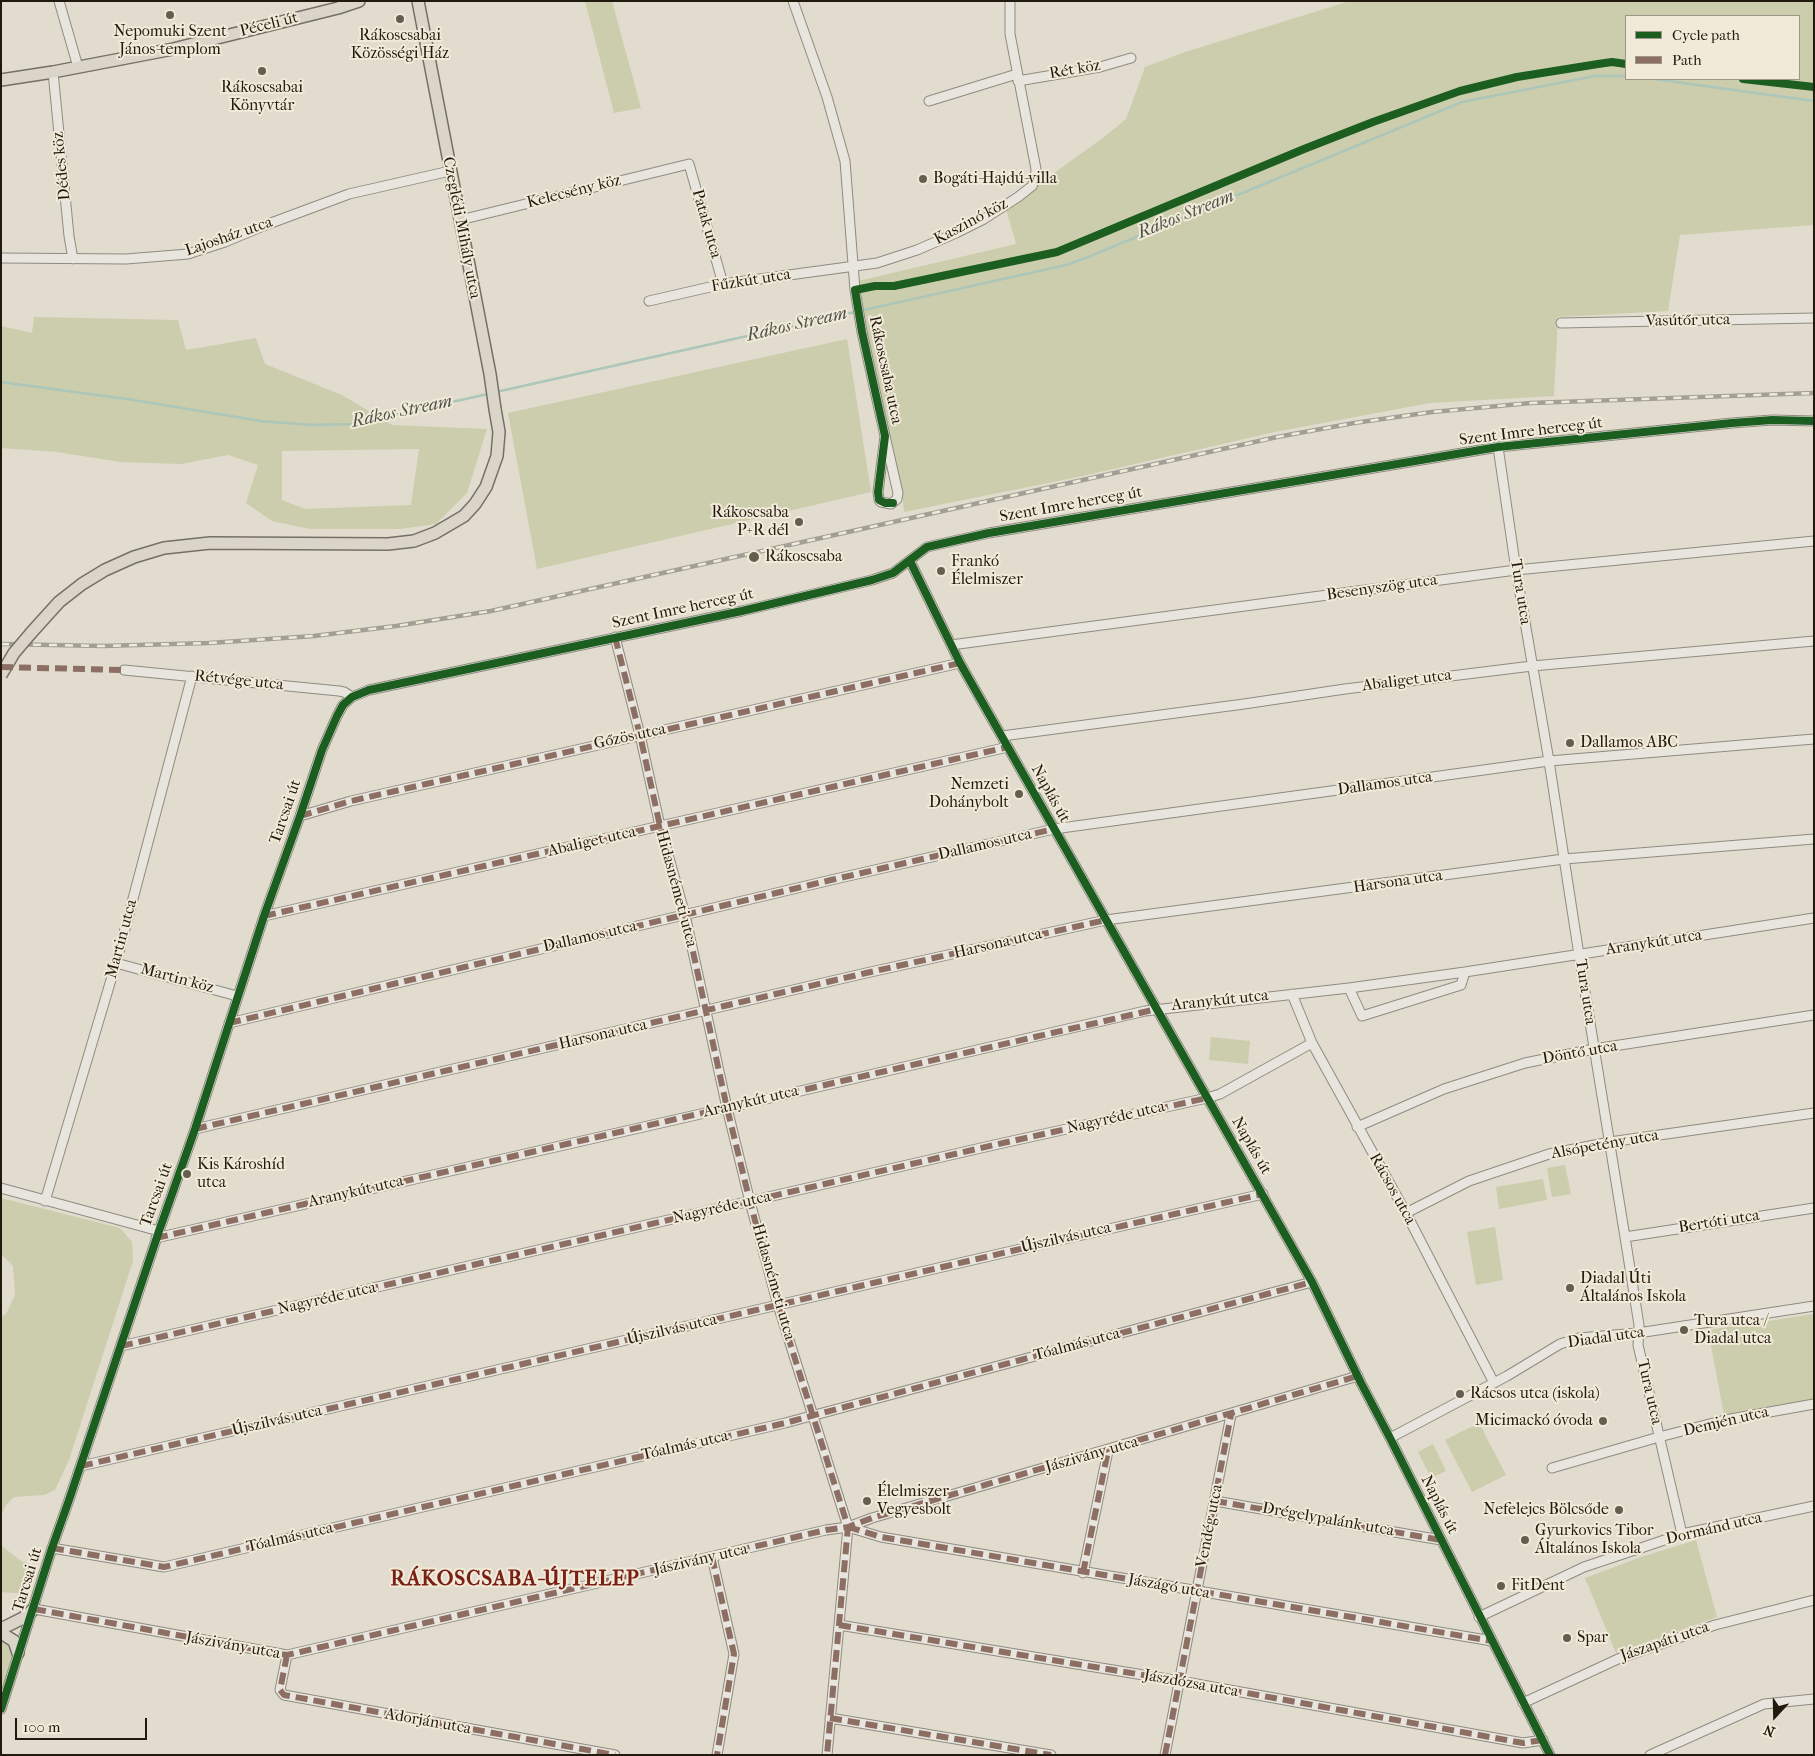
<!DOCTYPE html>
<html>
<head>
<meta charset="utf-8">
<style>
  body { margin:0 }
  #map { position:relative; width:1815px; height:1756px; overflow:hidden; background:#e1dccd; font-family:"IM FELL French Canon",serif }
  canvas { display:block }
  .frame { position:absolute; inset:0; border:2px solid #22190d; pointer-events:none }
  .legend { position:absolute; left:1625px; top:15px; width:175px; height:65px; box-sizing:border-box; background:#f1ead9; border:1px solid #9e9687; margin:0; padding:6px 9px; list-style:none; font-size:15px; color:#22190d }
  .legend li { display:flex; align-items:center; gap:10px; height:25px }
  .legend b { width:25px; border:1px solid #9e9687 }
  .north { position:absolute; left:1750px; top:1691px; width:50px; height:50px; -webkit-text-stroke:4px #f1ead9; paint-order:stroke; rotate:201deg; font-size:14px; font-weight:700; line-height:20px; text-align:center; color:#22190d }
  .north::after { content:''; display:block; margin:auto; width:18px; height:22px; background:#22190d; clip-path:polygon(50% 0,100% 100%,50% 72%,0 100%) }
  .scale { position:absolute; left:15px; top:1718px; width:132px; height:22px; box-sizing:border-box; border:2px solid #22190d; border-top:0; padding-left:6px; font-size:15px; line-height:18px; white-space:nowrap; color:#22190d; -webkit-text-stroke:4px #f1ead9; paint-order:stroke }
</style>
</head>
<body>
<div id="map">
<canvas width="1815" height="1756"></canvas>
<div class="frame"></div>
<ul class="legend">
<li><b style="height:6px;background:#1b5e20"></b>Cycle path</li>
<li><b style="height:6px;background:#8d6e63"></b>Path</li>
</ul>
<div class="north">N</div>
<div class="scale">100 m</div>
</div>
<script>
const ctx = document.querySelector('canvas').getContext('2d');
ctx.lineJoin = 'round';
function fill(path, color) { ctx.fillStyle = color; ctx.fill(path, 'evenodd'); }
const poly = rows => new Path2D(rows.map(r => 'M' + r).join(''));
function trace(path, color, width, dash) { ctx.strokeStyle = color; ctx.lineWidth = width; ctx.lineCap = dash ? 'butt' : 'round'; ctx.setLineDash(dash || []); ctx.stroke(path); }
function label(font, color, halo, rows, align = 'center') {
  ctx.font = font + ' "IM FELL French Canon",serif'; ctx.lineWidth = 4; ctx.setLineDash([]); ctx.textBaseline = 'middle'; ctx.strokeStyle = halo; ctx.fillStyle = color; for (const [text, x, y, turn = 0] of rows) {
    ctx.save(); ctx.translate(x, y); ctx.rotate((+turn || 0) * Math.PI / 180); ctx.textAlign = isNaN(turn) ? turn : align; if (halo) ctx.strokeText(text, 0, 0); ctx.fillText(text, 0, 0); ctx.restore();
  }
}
fill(poly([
  [585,1,612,1,641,108,614,113],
  [1350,1,1814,1,1814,225,1680,235,1668,311,1558,317,1554,396,1430,403,1275,432,1078,477,904,512,902,491,864,326,858,281,1016,244,1005,205,1021,197,1104,137,1126,119,1145,67,1182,53],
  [1626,16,1799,16,1799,79,1626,79],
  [34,317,178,320,186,350,256,338,265,364,342,395,392,425,487,429,467,493,436,524,400,529,310,529,272,521,246,503,258,465,228,455,181,464,120,462,57,452,1,448,1,326,32,333],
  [419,449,411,505,305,509,282,500,282,451],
  [847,339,871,492,537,569,508,413],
  [1211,1037,1250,1041,1248,1064,1209,1060],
  [1565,1165,1571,1194,1552,1197,1547,1168],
  [1543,1179,1547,1200,1499,1209,1496,1187],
  [1,1198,120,1228,132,1242,133,1261,69,1460,55,1490,44,1495,14,1497,6,1505,1,1516,1,1317,6,1314,15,1295,13,1266,1,1254],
  [1495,1227,1503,1280,1476,1285,1467,1232],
  [1814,1314,1814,1399,1724,1415,1708,1330],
  [1479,1423,1506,1475,1472,1492,1445,1440],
  [1433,1444,1446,1471,1431,1478,1418,1452],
  [1696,1540,1717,1617,1616,1653,1585,1578,1641,1557],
  [1,1541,2,1546,21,1561,37,1566,26,1594,1,1592],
  [2,1640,9,1642,15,1657,1,1700]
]), '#cccdad');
trace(poly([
  [1654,79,1814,101],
  [1,382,127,399,261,421,312,425,353,424,488,394],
  [496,392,1066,265,1088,257,1462,102,1595,76,1626,76]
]), '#adc6ba', 2.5);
const minor = poly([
  [59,1,78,67],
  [793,1,827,97,845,161,855,290,862,332,885,436,898,493,897,499,891,504,881,502,879,500,878,492,885,436],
  [53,72,69,236,73,259],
  [1018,81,1100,67,1131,58],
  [929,101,1017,74],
  [460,220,689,164,723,284],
  [1,258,126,259,188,254,225,242,263,226,349,194,450,171],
  [649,301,723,284,877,263,917,250,956,233,984,219,1018,197,1032,186,1035,179,1036,169,1010,34,1010,1],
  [1561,323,1814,318],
  [1498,447,1516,570,1549,761,1579,955,1625,1237,1639,1325,1638,1345,1682,1534],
  [910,561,960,663,1312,1282,1361,1383,1390,1438,1550,1755],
  [615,637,640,735,660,826,685,915,727,1108,750,1202,778,1305,848,1527,827,1755],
  [951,645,1516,570,1814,541],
  [124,670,339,691,344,692,352,697],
  [1002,736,1244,704,1345,689,1532,666,1814,641],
  [300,816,351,801,960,663],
  [264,916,1008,747],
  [116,963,237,996],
  [1349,988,1362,1016,1461,985,1465,972],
  [1292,994,1312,1043,1406,1213,1494,1383],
  [229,1023,831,880,1054,829,1549,761,1814,739],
  [1357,1127,1444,1089,1525,1063,1594,1049,1814,1015],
  [195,1129,866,973,1106,920,1564,859,1814,839],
  [1,1188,159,1231],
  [45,1201,116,963,192,676],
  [1406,1213,1469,1181,1549,1154,1610,1142,1814,1113],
  [1625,1237,1814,1208],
  [156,1238,740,1105,1145,1011,1349,988,1465,972,1814,918],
  [121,1346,994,1145,1207,1098,1220,1094,1312,1043],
  [1390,1438,1507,1376,1560,1344,1579,1338,1638,1333,1814,1306],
  [81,1466,1016,1250,1263,1194],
  [1552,1468,1659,1437,1725,1420,1814,1404],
  [1215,1501,1441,1540],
  [848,1527,881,1537,1492,1641],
  [52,1548,164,1567,785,1423,1312,1282],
  [712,1557,734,1654,717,1755],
  [1083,1573,1108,1451],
  [34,1609,287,1655,826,1530,848,1527,872,1518,1358,1376],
  [1479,1617,1584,1567,1635,1550,1682,1534,1814,1506],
  [839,1625,1180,1681,1523,1743,1543,1740],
  [287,1655,280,1690,284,1695,615,1755],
  [1523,1703,1618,1659,1715,1625,1814,1600],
  [1,1709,52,1548,69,1500,159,1231,195,1129,264,916,300,816,322,750,337,716,343,705,352,697,369,690,742,611,872,580,893,573,927,547,989,533,1498,447,1732,423,1772,420,1814,421],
  [830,1718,1051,1755],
  [1165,1755,1231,1415],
  [1650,1755,1764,1704,1814,1699]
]);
const major = poly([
  [1,80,53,72,173,49,338,8,359,1],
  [31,633,59,602,82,584,105,570,134,557,164,548,210,543,388,544,414,541,435,533,464,516,475,504,486,487,497,456,499,432,495,409,490,374,418,1],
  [1,1629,23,1618,34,1609],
  [1,1633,14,1641,18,1653]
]);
trace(minor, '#8f8b81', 11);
trace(major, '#747067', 14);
trace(minor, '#e8e5de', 9);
trace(major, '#dbd5c9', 11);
const rail = poly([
  [1,644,103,646,209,643,314,636,396,626,491,611,1277,437,1354,423,1432,412,1531,403,1814,393]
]);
trace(rail, '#a29f97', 4.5);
trace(rail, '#f1ead9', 2.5, [8]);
const majorBridge = poly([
  [1,675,14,653,31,633]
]);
trace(majorBridge, '#747067', 14, []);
trace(majorBridge, '#dbd5c9', 11);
trace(poly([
  [615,637,640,735,660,826,685,915,727,1108,750,1202,778,1305,848,1527,827,1755],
  [1,667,124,670],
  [300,816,351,801,960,663],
  [264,916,1008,747],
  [229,1023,831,880,1054,829],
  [195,1129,866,973,1106,920],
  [156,1238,1157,1009],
  [121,1346,994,1145,1207,1098],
  [81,1466,1016,1250,1263,1194],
  [1215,1501,1441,1540],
  [848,1527,881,1537,1492,1641],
  [52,1548,164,1567,785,1423,1312,1282],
  [712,1557,734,1654,717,1755],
  [1083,1573,1108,1451],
  [34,1609,287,1655,826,1530,848,1527,872,1518,1358,1376],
  [839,1625,1180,1681,1523,1743,1543,1740],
  [287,1655,280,1690,284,1695,615,1755],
  [830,1718,1051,1755],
  [1165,1755,1231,1415]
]), '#8d6e63', 6, [12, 6]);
trace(poly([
  [1743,79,1814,87],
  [893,503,885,503,879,500,878,492,885,436,862,332,855,290,875,286,894,286,1057,252,1304,149,1373,122,1460,91,1517,77,1598,64,1612,62,1626,64],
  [910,561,960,663,1312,1282,1361,1383,1390,1438,1550,1755],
  [1,1709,52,1548,69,1500,159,1231,195,1129,264,916,300,816,322,750,337,716,343,705,352,697,369,690,742,611,872,580,893,573,927,547,989,533,1498,447,1732,423,1772,420,1814,421]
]), '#1b5e20', 8);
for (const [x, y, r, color] of [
  [170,15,5,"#655d50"],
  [400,19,5,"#655d50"],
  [262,71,5,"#655d50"],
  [923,179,5,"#655d50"],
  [799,522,5,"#655d50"],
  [754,557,6,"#655d50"],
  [941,571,5,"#655d50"],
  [1570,743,5,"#655d50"],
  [1019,794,5,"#655d50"],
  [187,1174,5,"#655d50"],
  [1570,1288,5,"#655d50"],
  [1684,1330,5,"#655d50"],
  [1460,1394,5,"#655d50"],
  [1603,1421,5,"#655d50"],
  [867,1501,5,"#655d50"],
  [1619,1510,5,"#655d50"],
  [1525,1540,5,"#655d50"],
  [1501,1586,5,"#655d50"],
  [1567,1638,5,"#655d50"]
]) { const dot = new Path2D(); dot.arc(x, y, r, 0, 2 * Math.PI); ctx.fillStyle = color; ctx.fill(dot); trace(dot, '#f1ead9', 2); }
label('16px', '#22190d', '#f1ead9', [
  ["Péceli út",269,25,-14],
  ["Rét köz",1075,70,-10],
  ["Dédes köz",62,166,-96],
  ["Kelecsény köz",574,192,-14],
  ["Kaszinó köz",971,222,-28],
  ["Patak utca",706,224,74],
  ["Czeglédi Mihály utca",461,228,79],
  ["Lajosház utca",229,237,-19],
  ["Fűzkút utca",751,281,-9],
  ["Vasútőr utca",1688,321,-1],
  ["Rákoscsaba utca",885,370,78],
  ["Szent Imre herceg út",1531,432,-7],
  ["Szent Imre herceg út",1071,505,-10],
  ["Besenyszög utca",1382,588,-8],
  ["Tura utca",1520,592,81],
  ["Szent Imre herceg út",683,609,-12],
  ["Rétvége utca",239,681,6],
  ["Abaliget utca",1407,681,-7],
  ["Gőzös utca",630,737,-12],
  ["Dallamos utca",1385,784,-8],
  ["Naplás út",1050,794,61],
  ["Tarcsai út",286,812,-71],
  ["Abaliget utca",592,842,-13],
  ["Dallamos utca",985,845,-13],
  ["Harsona utca",1398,882,-8],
  ["Hidasnémeti utca",676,889,75],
  ["Dallamos utca",590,937,-13],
  ["Martin utca",122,939,-75],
  ["Aranykút utca",1654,943,-9],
  ["Harsona utca",998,944,-13],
  ["Martin köz",177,979,15],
  ["Tura utca",1585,992,81],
  ["Aranykút utca",1220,1001,-6],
  ["Harsona utca",603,1035,-13],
  ["Döntő utca",1580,1053,-10],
  ["Aranykút utca",751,1102,-13],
  ["Nagyréde utca",1116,1118,-13],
  ["Alsópetény utca",1605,1145,-10],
  ["Naplás út",1251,1146,60],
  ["Rácsos utca",1392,1189,61],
  ["Aranykút utca",356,1192,-13],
  ["Tarcsai út",157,1195,-70],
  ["Nagyréde utca",722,1208,-13],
  ["Bertóti utca",1719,1222,-9],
  ["Újszilvás utca",1066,1238,-13],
  ["Hidasnémeti utca",773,1282,74],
  ["Nagyréde utca",327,1299,-13],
  ["Újszilvás utca",672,1330,-13],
  ["Diadal utca",1606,1338,-8],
  ["Tóalmás utca",1077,1345,-15],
  ["Tura utca",1649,1392,77],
  ["Újszilvás utca",277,1421,-13],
  ["Demjén utca",1726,1422,-13],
  ["Tóalmás utca",685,1446,-13],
  ["Jászivány utca",1092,1455,-16],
  ["Naplás út",1439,1505,63],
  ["Drégelypalánk utca",1328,1520,10],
  ["Vendég utca",1210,1526,-79],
  ["Dormánd utca",1714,1529,-13],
  ["Tóalmás utca",290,1538,-13],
  ["Jászivány utca",701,1560,-13],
  ["Tarcsai út",28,1580,-73],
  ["Jászágó utca",1169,1587,10],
  ["Jászapáti utca",1665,1642,-19],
  ["Jászivány utca",233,1646,10],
  ["Jászdózsa utca",1191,1684,10],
  ["Adorján utca",428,1722,10]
]);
label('16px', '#22190d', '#f1ead9', [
  ["Nepomuki Szent",170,32,"center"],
  ["János-templom",170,50,"center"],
  ["Rákoscsabai",400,36,"center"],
  ["Közösségi Ház",400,54,"center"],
  ["Rákoscsabai",262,88,"center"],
  ["Könyvtár",262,106,"center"],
  ["Bogáti-Hajdú-villa",933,179],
  ["Rákoscsaba",789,513,"right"],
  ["P+R dél",789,531,"right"],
  ["Rákoscsaba",765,557],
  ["Frankó",951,562],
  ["Élelmiszer",951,580],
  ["Dallamos ABC",1580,743],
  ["Nemzeti",1009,785,"right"],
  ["Dohánybolt",1009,803,"right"],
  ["Kis Károshíd",197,1165],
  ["utca",197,1183],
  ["Diadal Úti",1580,1279],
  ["Általános Iskola",1580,1297],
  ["Tura utca /",1694,1321],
  ["Diadal utca",1694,1339],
  ["Rácsos utca (iskola)",1470,1394],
  ["Micimackó óvoda",1593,1421,"right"],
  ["Élelmiszer",877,1492],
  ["Vegyesbolt",877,1510],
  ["Nefelejcs Bölcsőde",1609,1510,"right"],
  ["Gyurkovics Tibor",1535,1531],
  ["Általános Iskola",1535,1549],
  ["FitDent",1511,1586],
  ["Spar",1577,1638]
], 'left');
label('italic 18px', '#4b5247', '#f1ead9', [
  ["Rákos Stream",1186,215,-22],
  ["Rákos Stream",797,325,-13],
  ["Rákos Stream",402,412,-12]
]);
ctx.letterSpacing = '1px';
label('bold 21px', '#7a1f14', '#f1ead9', [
  ["RÁKOSCSABA-ÚJTELEP",515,1580]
]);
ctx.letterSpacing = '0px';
</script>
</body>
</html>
